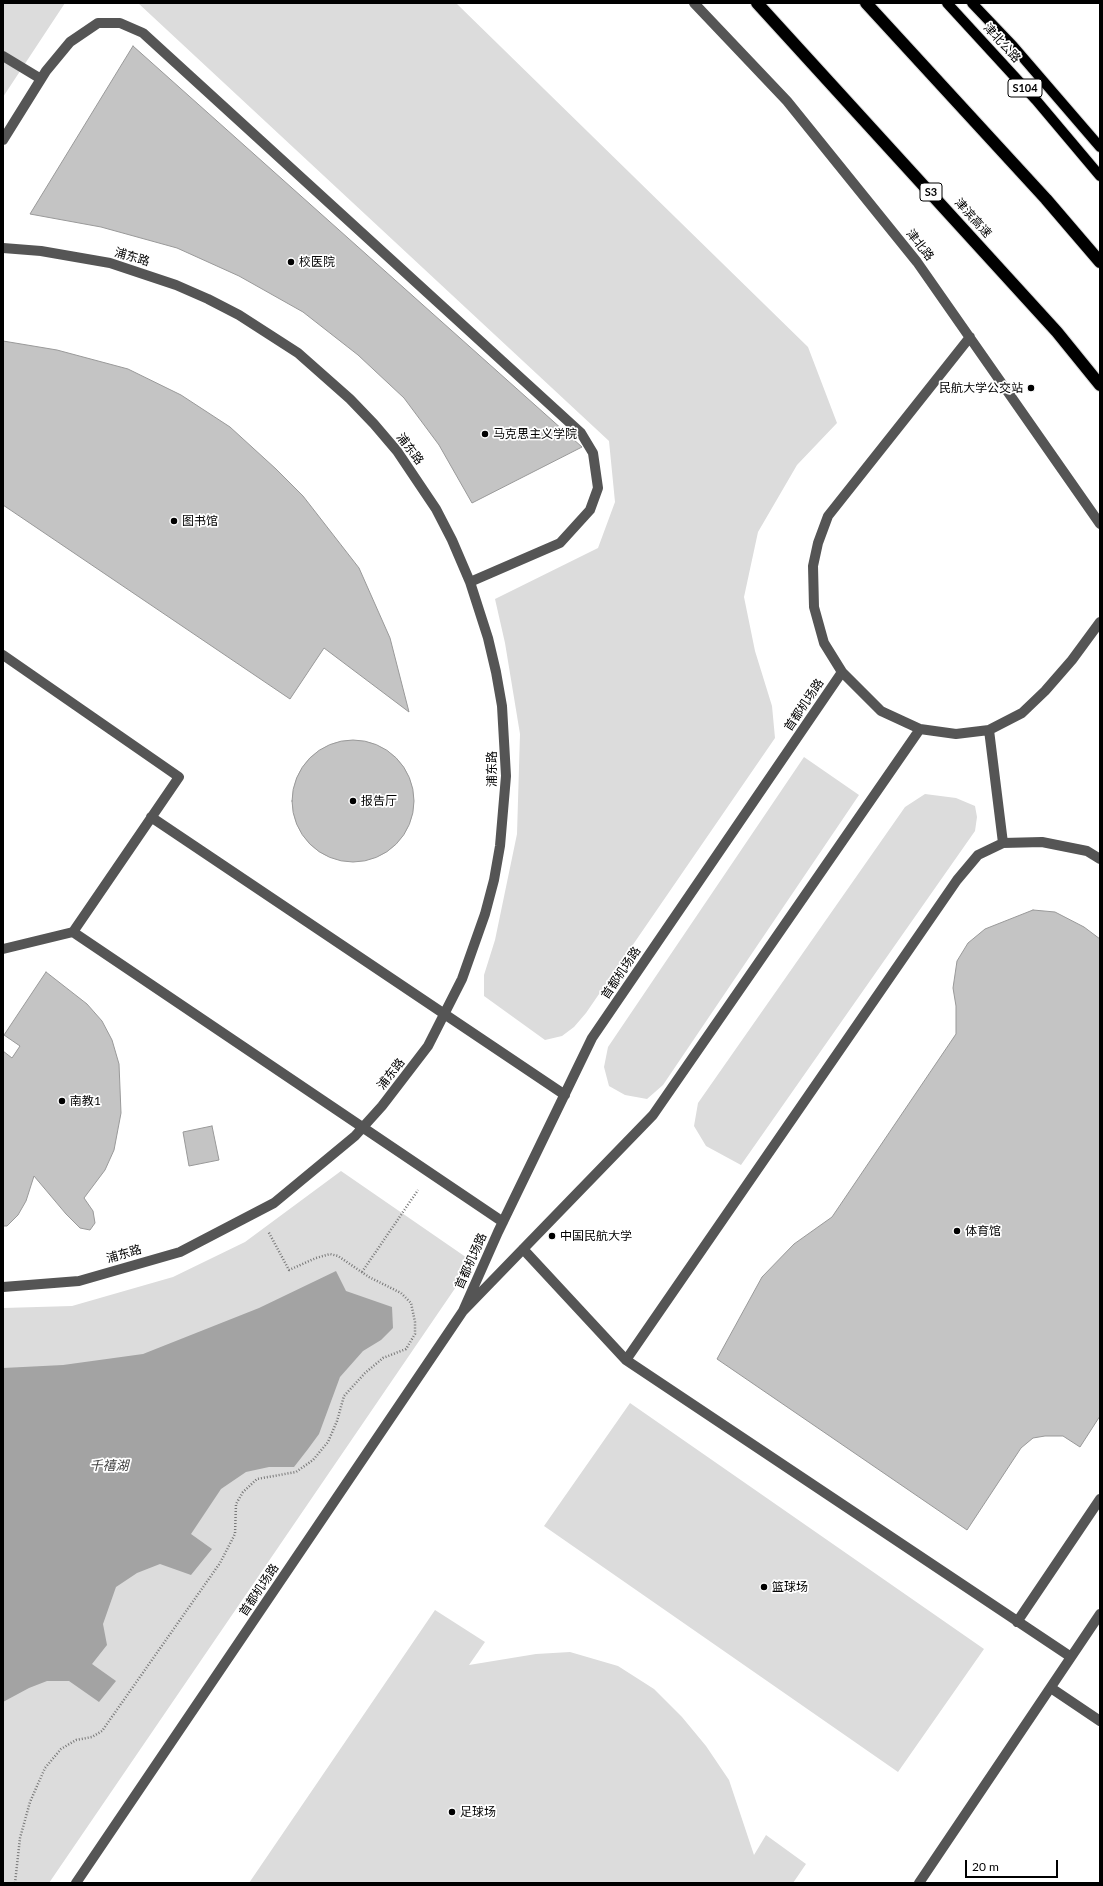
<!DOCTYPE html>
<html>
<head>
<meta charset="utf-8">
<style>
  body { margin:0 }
  #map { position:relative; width:1103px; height:1886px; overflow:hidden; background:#fff; font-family:Lato,sans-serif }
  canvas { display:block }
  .frame { position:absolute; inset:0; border:4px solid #000; pointer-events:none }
  .scale { position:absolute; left:965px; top:1860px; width:93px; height:18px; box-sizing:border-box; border:2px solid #000; border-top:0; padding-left:5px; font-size:12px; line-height:14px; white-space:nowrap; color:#000; -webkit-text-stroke:3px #fff; paint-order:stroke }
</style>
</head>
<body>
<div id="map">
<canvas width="1103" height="1886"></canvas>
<div class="frame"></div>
<div class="scale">20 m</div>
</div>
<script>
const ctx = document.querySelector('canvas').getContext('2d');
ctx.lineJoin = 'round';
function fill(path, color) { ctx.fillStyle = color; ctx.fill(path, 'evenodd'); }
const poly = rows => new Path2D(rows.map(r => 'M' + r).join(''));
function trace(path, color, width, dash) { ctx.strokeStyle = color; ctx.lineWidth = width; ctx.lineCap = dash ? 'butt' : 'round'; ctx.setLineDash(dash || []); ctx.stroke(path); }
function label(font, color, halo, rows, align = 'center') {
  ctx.font = font + ' Lato,"Noto Sans SC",sans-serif'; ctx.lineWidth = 3.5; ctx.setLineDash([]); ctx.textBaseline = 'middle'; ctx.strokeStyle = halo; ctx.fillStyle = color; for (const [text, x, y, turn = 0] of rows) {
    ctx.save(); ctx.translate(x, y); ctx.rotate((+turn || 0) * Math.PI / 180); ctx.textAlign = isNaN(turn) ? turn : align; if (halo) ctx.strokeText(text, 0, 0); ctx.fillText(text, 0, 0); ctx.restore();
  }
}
fill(poly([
  [3,3,65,3,3,97],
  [138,3,456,3,808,347,837,423,797,465,758,532,744,597,755,651,772,706,775,738,586,1013,574,1027,562,1036,545,1040,484,996,484,975,495,940,517,834,520,734,505,643,495,599,598,548,615,502,609,441],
  [804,757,859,795,663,1085,647,1099,625,1095,609,1086,604,1067,608,1047],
  [925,794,956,798,975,806,977,817,975,831,741,1165,706,1146,694,1126,698,1103,905,807],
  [341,1171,473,1262,49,1883,3,1883,3,1308,72,1306,173,1277,245,1242],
  [630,1403,984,1649,898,1772,544,1526],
  [435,1610,485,1642,469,1665,536,1654,570,1652,618,1666,654,1689,682,1717,706,1746,729,1780,754,1855,766,1835,806,1864,793,1883,249,1883]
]), '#dcdcdc');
fill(poly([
  [336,1271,346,1291,392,1307,393,1328,381,1340,363,1351,340,1377,319,1434,308,1449,294,1467,269,1467,246,1472,221,1489,191,1534,212,1549,191,1575,160,1564,137,1573,116,1587,103,1624,107,1645,92,1664,116,1681,99,1702,69,1681,47,1681,29,1688,3,1702,3,1368,63,1365,143,1354,259,1308]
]), '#a3a3a3');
const building = poly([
  [133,46,582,447,472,503,439,445,404,398,358,355,303,312,239,276,177,248,101,227,30,214,133,46],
  [3,341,57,350,128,369,181,395,230,427,276,469,303,496,359,568,390,638,409,712,324,648,290,699,3,505,3,341],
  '292 801a61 61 0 1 1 122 0a61 61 0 1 1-122 0Z',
  [1033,910,1055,912,1084,927,1100,939,1100,1416,1080,1447,1063,1436,1045,1436,1033,1438,1021,1448,967,1530,717,1359,762,1277,794,1244,832,1217,956,1034,956,1006,953,988,957,961,968,943,985,929,1033,910],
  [46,972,87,1004,102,1021,112,1040,119,1064,121,1113,114,1150,105,1170,84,1198,93,1211,95,1223,90,1230,80,1228,66,1214,34,1176,26,1201,18,1215,7,1226,3,1226,3,1051,12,1058,20,1046,4,1035,46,972],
  [212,1126,219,1160,189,1166,183,1132,212,1126]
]);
fill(building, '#c4c4c4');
trace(building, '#999', 1);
const major = poly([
  [947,3,1036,100,1100,176],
  [972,3,1013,46,1100,147]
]);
const highway = poly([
  [757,3,1057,332,1100,385],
  [866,3,1046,199,1100,262]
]);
trace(major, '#dbdbdb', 12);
trace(highway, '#dbdbdb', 14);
trace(poly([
  [362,1272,418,1190],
  [15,1883,20,1838,30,1802,45,1768,61,1749,76,1740,92,1737,102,1731,220,1563,235,1534,236,1504,243,1492,257,1479,296,1472,313,1460,328,1442,337,1421,344,1396,365,1373,383,1358,406,1349,415,1334,415,1322,411,1303,401,1293,369,1277,338,1256,330,1254,316,1258,289,1270,268,1231]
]), '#777', 2.5, [1, 2]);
trace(poly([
  [694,3,787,101,917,262,1100,524],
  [3,56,41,79],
  [3,140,46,71,70,42,98,23,120,23,143,33,581,433,593,453,598,488,590,510,560,543,470,582],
  [3,248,41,251,110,263,176,285,208,299,239,315,298,353,350,399,374,424,397,451,436,509,452,540,470,582,488,638,496,672,502,706,506,776,500,846,494,880,485,914,462,979,428,1046,382,1106,355,1136,274,1203,180,1252,79,1281,3,1287],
  [970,337,828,516,818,543,813,566,814,607,824,643,842,672,881,711,920,729,956,734,989,730,1022,713,1045,691,1072,660,1100,622],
  [3,655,179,777,73,932,3,949],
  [842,672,592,1038,498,1232,463,1311,653,1115,920,729],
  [989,730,1003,843],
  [151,817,565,1095],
  [73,932,503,1222],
  [523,1249,626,1360,1071,1657],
  [626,1360,957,880,978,855,1003,843,1042,842,1087,851,1100,859],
  [1017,1622,1100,1499],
  [1051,1688,1100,1721],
  [76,1883,463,1311],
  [919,1883,1100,1614]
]), '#555', 10);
trace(major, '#000', 10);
trace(highway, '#000', 12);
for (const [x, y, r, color] of [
  [291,262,4,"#000"],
  [1031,388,4,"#000"],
  [485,434,4,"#000"],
  [174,521,4,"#000"],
  [353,801,4,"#000"],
  [62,1101,4,"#000"],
  [957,1231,4,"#000"],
  [552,1236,4,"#000"],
  [764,1587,4,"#000"],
  [452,1812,4,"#000"]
]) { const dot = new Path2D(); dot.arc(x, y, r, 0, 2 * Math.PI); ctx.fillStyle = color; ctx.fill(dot); trace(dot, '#fff', 1.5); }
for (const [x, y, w] of [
  [1025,88,34],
  [931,192,22]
]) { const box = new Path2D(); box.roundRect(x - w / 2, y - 9, w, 18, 3); ctx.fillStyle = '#fff'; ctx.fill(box); trace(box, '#000', 1); }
label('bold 11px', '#000', null, [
  ["S104",1025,88],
  ["S3",931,192]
]);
label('12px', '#000', '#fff', [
  ["津北公路",1002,43,47],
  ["津滨高速",973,218,48],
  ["津北路",920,245,52],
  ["浦东路",132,257,16],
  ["浦东路",410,449,53],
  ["首都机场路",804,705,-56],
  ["浦东路",492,769,-90],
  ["首都机场路",621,973,-56],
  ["浦东路",391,1074,-52],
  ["浦东路",124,1254,-16],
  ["首都机场路",471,1261,-66],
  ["首都机场路",259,1590,-56]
]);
label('12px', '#000', '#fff', [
  ["校医院",299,262],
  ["民航大学公交站",1023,388,"right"],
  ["马克思主义学院",493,434],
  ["图书馆",182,521],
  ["报告厅",361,801],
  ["南教1",70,1101],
  ["体育馆",965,1231],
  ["中国民航大学",560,1236],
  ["篮球场",772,1587],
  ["足球场",460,1812]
], 'left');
label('italic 13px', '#444', '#fff', [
  ["千禧湖",109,1466]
]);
</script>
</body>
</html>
